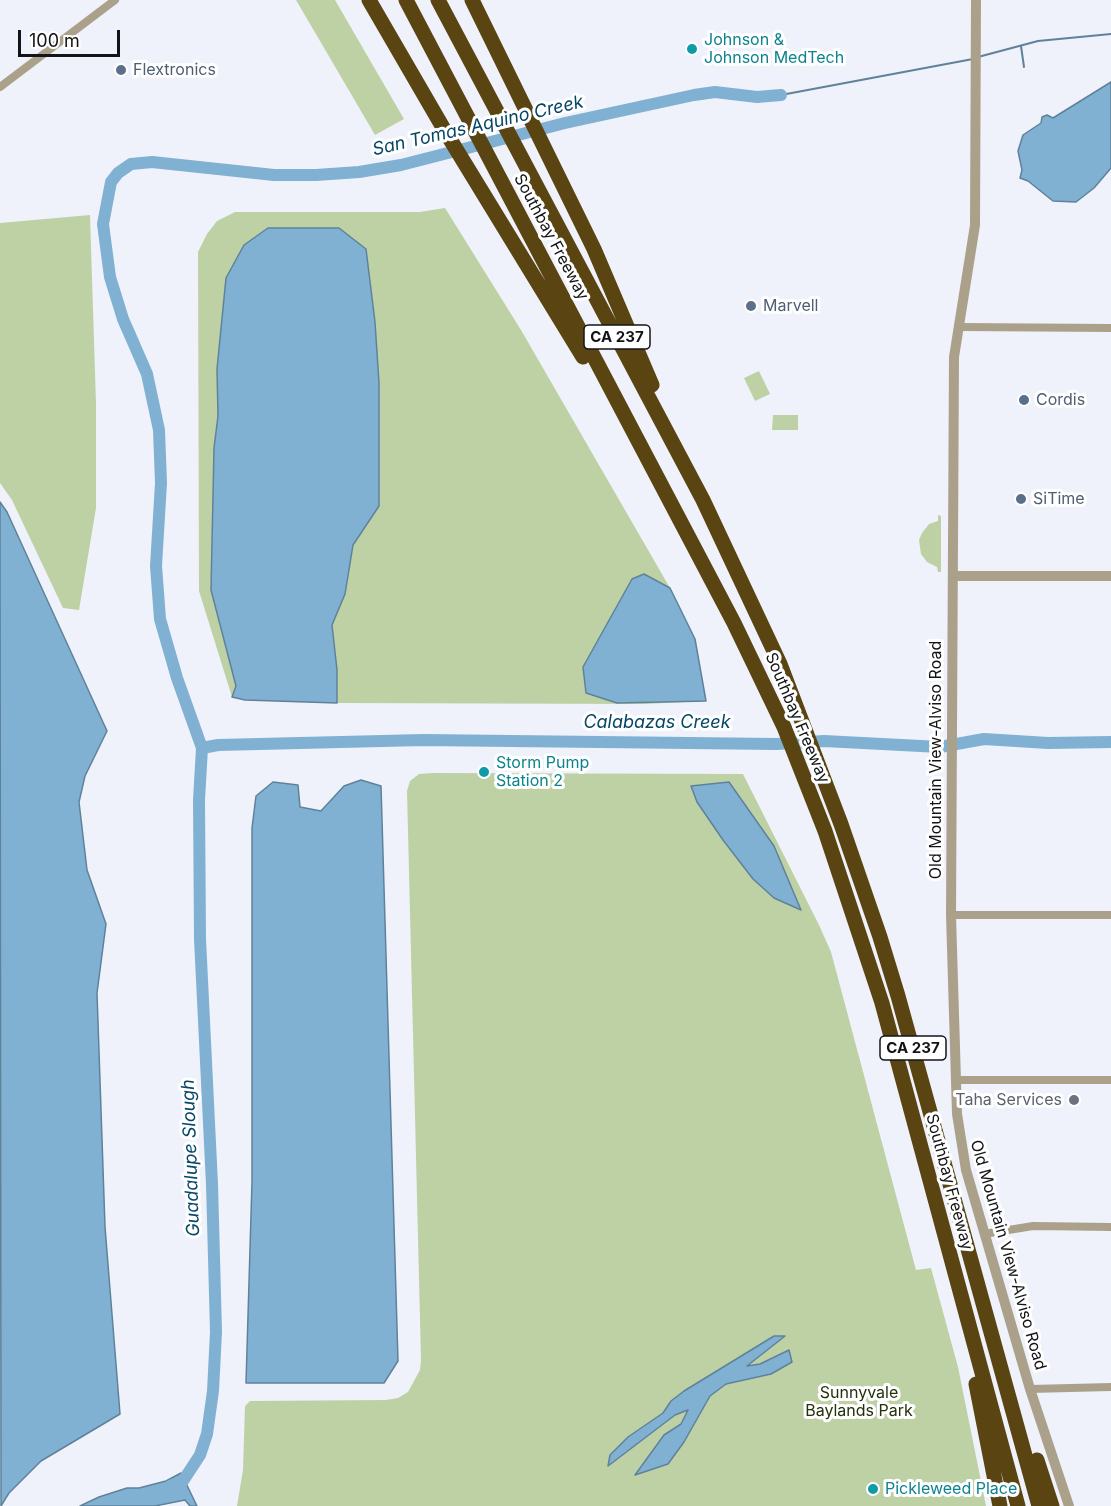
<!DOCTYPE html>
<html>
<head>
<meta charset="utf-8">
<style>
  body { margin:0 }
  #map { position:relative; width:1111px; height:1506px; overflow:hidden; background:#eff2fa; font-family:Inter,sans-serif }
  canvas { display:block }
  .scale { position:absolute; left:18px; top:30px; width:102px; height:27px; box-sizing:border-box; border:3px solid #131417; border-top:0; padding-left:8px; font-size:18px; line-height:21px; white-space:nowrap; color:#131417; -webkit-text-stroke:4px #fff; paint-order:stroke }
</style>
</head>
<body>
<div id="map">
<canvas width="1111" height="1506"></canvas>
<div class="scale">100 m</div>
</div>
<script>
const ctx = document.querySelector('canvas').getContext('2d');
ctx.lineJoin = 'round';
function fill(path, color) { ctx.fillStyle = color; ctx.fill(path, 'evenodd'); }
const poly = rows => new Path2D(rows.map(r => 'M' + r).join(''));
function trace(path, color, width, dash) { ctx.strokeStyle = color; ctx.lineWidth = width; ctx.lineCap = dash ? 'butt' : 'round'; ctx.setLineDash(dash || []); ctx.stroke(path); }
function label(font, color, halo, rows, align = 'center') {
  ctx.font = font + ' Inter,sans-serif'; ctx.lineWidth = 6; ctx.setLineDash([]); ctx.textBaseline = 'middle'; ctx.strokeStyle = halo; ctx.fillStyle = color; for (const [text, x, y, turn = 0] of rows) {
    ctx.save(); ctx.translate(x, y); ctx.rotate((+turn || 0) * Math.PI / 180); ctx.textAlign = isNaN(turn) ? turn : align; if (halo) ctx.strokeText(text, 0, 0); ctx.fillText(text, 0, 0); ctx.restore();
  }
}
fill(poly([
  [296,0,335,0,404,119,375,135],
  [445,208,521,330,670,588,695,639,706,701,645,704,337,703,245,700,232,697,199,591,198,252,207,234,217,221,235,212,420,212],
  [90,215,96,404,96,508,79,610,63,608,12,500,0,483,0,223],
  [759,371,770,394,755,401,744,378],
  [773,415,798,415,798,430,772,430],
  [938,515,941,516,941,572,938,572,937,567,927,562,921,554,919,540,922,533,929,524,938,521],
  [433,773,743,774,819,925,831,952,916,1270,931,1268,958,1367,986,1506,237,1506,243,1470,245,1406,250,1401,386,1400,398,1398,408,1392,420,1370,421,1360,407,791,410,781,419,774]
]), '#bed1a5');
const water = poly([
  [1111,82,1111,168,1094,188,1076,202,1053,201,1028,181,1020,178,1022,170,1018,151,1023,135,1041,123,1042,117,1047,115,1053,118,1111,82],
  [268,228,339,228,366,249,375,322,379,383,379,506,353,545,345,594,332,625,337,670,337,703,245,700,232,697,236,686,211,590,214,448,218,416,217,369,226,278,244,245,268,228],
  [0,502,7,512,107,731,85,776,79,802,87,870,106,924,97,993,105,1227,120,1414,41,1461,9,1493,1,1506,0,502],
  [644,574,670,588,695,639,706,701,617,703,586,693,583,667,632,579,644,574],
  [361,780,381,786,398,1361,384,1383,246,1383,252,1182,252,828,256,796,273,782,298,785,300,807,321,811,344,786,361,780],
  [729,782,774,846,801,910,774,898,753,879,723,840,697,802,691,786,729,782],
  [774,1336,785,1336,747,1366,760,1364,789,1350,792,1362,771,1374,726,1384,710,1396,684,1442,668,1464,635,1475,664,1435,681,1424,688,1410,675,1415,608,1466,610,1455,628,1437,663,1413,671,1401,684,1391,774,1336],
  [181,1473,197,1506,190,1506,185,1500,155,1506,80,1506,99,1497,127,1488,139,1488,166,1481,181,1473]
]);
fill(water, '#80b1d3');
trace(water, '#5f829b', 1.5);
trace(poly([
  [1021,46,1024,67],
  [978,57,1038,41,1111,34],
  [781,95,973,59]
]), '#5f829b', 2);
trace(poly([
  [202,748,218,745,423,740,777,744,824,741,940,747,984,739,1048,743,1111,742],
  [170,1486,183,1481,200,1455,207,1434,213,1391,216,1332,212,1184,200,939,199,800,202,748,177,678,160,619,156,566,161,483,159,430,147,374,123,319,110,277,103,224,111,182,118,173,131,164,152,162,274,175,316,175,359,172,401,165,565,123,694,95,715,92,757,97,781,95]
]), '#80b1d3', 12);
trace(poly([
  [0,87,115,0],
  [959,327,1111,328],
  [951,915,1111,915],
  [955,1080,1111,1080],
  [984,1234,1033,1226,1111,1227],
  [1030,1389,1111,1387]
]), '#aba18b', 8);
trace(poly([
  [976,0,975,225,954,357,951,915,957,1114,966,1170,1030,1389,1069,1506],
  [953,576,1111,576]
]), '#aba18b', 10);
trace(poly([
  [369,0,445,131,583,357],
  [406,0,734,623,784,727,825,831,882,1003,1018,1506],
  [438,0,703,500,780,664,841,824,880,937,898,996,1039,1506],
  [472,0,594,249,652,385],
  [976,1384,1000,1506],
  [1037,1460,1052,1506]
]), '#5a4512', 15);
for (const [x, y, r, color] of [
  [692,49,6,"#0f9aa8"],
  [121,70,6,"#5c6f8a"],
  [751,306,6,"#5c6f8a"],
  [1024,400,6,"#5c6f8a"],
  [1021,499,6,"#5c6f8a"],
  [484,772,6,"#0f9aa8"],
  [1074,1100,6,"#6b7280"],
  [873,1489,6,"#0f9aa8"]
]) { const dot = new Path2D(); dot.arc(x, y, r, 0, 2 * Math.PI); ctx.fillStyle = color; ctx.fill(dot); trace(dot, '#fff', 2); }
for (const [x, y, w] of [
  [617,337,66],
  [913,1048,66]
]) { const box = new Path2D(); box.roundRect(x - w / 2, y - 12, w, 24, 4.5); ctx.fillStyle = '#fff'; ctx.fill(box); trace(box, '#131417', 1.5); }
label('bold 15px', '#131417', null, [
  ["CA 237",617,337],
  ["CA 237",913,1048]
]);
label('16px', '#0d838f', '#fff', [
  ["Johnson &",704,40],
  ["Johnson MedTech",704,58],
  ["Storm Pump",496,763],
  ["Station 2",496,781],
  ["Pickleweed Place",885,1489]
], 'left');
label('16px', '#4e5e75', '#fff', [
  ["Flextronics",133,70],
  ["Marvell",763,306],
  ["Cordis",1036,400],
  ["SiTime",1033,499]
], 'left');
label('16px', '#131417', '#fff', [
  ["Southbay Freeway",551,237,62],
  ["Southbay Freeway",797,718,67],
  ["Old Mountain View-Alviso Road",936,760,-90],
  ["Southbay Freeway",949,1182,75],
  ["Old Mountain View-Alviso Road",1008,1255,74]
]);
label('16px', '#5b616d', '#fff', [
  ["Taha Services",1062,1100]
], 'right');
label('16px', '#24310b', '#fff', [
  ["Sunnyvale",859,1393],
  ["Baylands Park",859,1411]
]);
label('italic 18px', '#064667', '#fff', [
  ["San Tomas Aquino Creek",478,126,-13],
  ["Calabazas Creek",657,723],
  ["Guadalupe Slough",191,1158,-92]
]);
</script>
</body>
</html>
